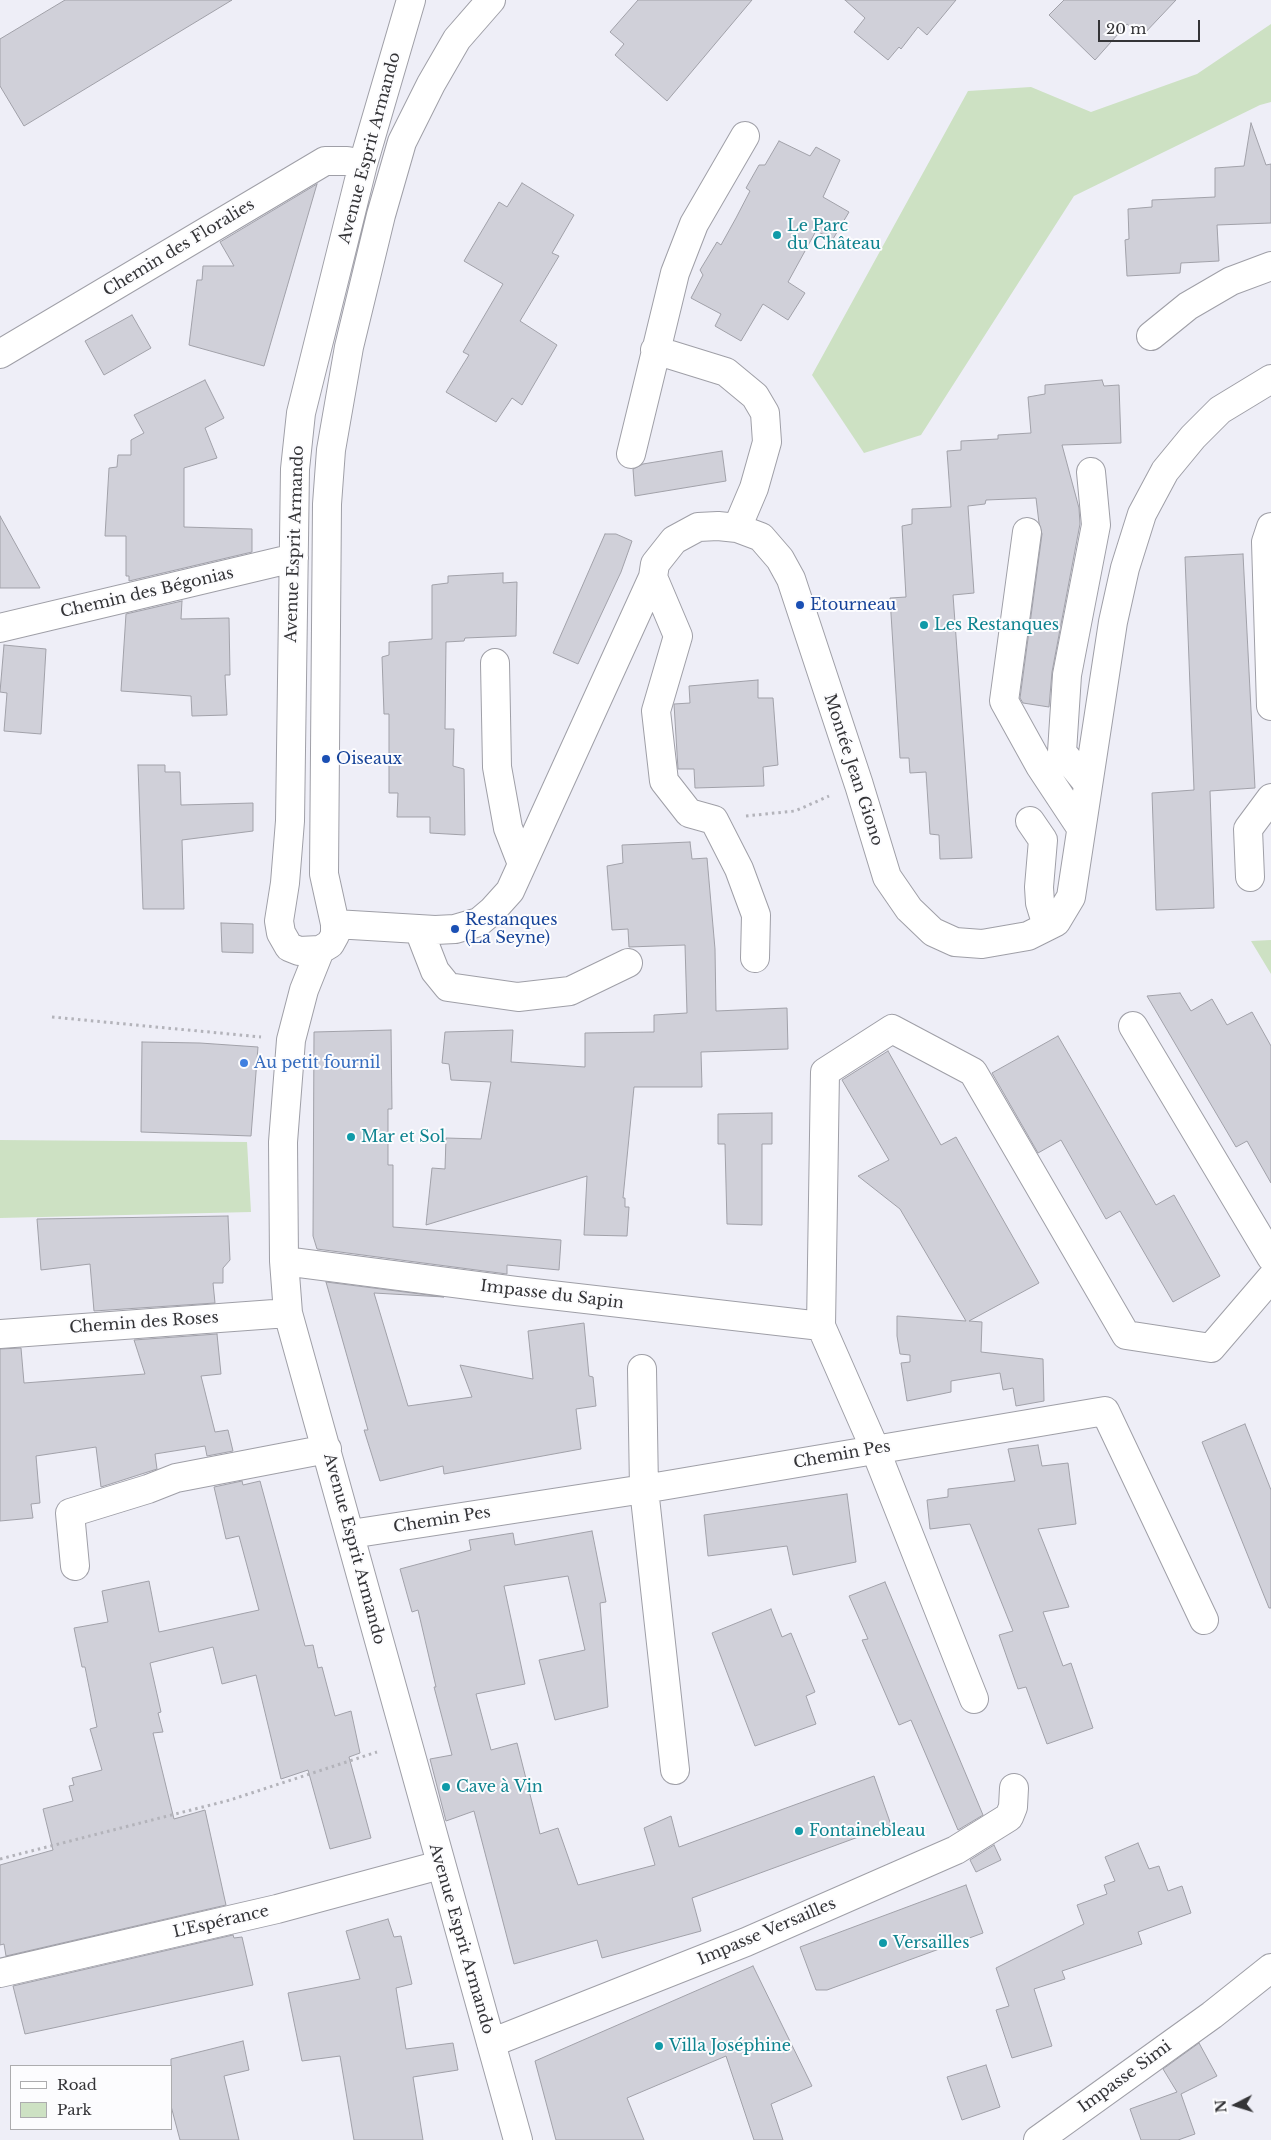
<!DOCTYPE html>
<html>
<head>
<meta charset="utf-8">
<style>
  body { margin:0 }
  #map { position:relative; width:1271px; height:2140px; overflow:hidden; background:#eeeef7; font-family:"Libre Baskerville",serif }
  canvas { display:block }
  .legend { position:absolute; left:10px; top:2065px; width:162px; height:65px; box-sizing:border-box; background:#fcfcfe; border:1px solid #acacae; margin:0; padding:6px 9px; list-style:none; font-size:15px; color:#343437 }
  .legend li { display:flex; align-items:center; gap:10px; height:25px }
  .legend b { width:25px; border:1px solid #acacae }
  .north { position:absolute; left:1211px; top:2080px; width:50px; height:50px; -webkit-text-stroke:4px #fcfcfe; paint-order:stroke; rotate:265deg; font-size:14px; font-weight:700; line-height:20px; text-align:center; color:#343437 }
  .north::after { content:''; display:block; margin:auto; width:18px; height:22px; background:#343437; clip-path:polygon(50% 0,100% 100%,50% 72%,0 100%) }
  .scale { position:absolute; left:1098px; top:20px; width:102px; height:22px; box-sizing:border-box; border:2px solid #343437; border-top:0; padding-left:6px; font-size:15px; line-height:18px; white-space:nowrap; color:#343437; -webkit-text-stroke:4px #fcfcfe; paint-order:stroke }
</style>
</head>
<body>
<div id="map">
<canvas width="1271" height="2140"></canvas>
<ul class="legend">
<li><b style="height:6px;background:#fff"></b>Road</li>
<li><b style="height:14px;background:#cde1c3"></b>Park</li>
</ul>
<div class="north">N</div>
<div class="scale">20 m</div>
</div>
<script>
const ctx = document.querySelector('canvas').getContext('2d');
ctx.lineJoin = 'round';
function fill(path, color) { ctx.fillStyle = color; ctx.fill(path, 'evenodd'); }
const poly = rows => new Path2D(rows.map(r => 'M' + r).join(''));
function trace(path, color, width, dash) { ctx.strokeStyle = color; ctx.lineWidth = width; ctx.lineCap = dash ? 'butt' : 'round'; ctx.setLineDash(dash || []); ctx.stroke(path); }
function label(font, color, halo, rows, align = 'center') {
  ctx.font = font + ' "Libre Baskerville",serif'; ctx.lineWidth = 4; ctx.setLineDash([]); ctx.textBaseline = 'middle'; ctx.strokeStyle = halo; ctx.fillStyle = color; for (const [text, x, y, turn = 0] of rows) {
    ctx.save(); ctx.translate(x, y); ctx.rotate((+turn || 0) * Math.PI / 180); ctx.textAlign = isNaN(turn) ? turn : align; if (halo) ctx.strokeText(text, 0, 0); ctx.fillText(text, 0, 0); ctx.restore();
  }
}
fill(poly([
  [1271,24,1271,102,1260,105,1074,196,921,435,864,453,812,375,968,91,1031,87,1091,112,1197,74],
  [1271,940,1271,974,1251,941],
  [0,1140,247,1142,251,1212,0,1218]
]), '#cde1c3');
const building = poly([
  [65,0,232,0,24,126,0,86,0,39,65,0],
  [638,0,752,0,667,101,615,55,624,44,610,32,638,0],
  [845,0,956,0,927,35,918,27,901,49,899,47,888,60,854,32,865,18,845,0],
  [1064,0,1176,0,1142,36,1127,24,1095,60,1049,15,1064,0],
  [1251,123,1266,165,1271,164,1271,223,1217,225,1219,261,1181,263,1180,273,1127,276,1125,240,1129,239,1128,209,1152,207,1152,200,1215,197,1215,168,1244,166,1251,123],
  [779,141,810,156,816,147,840,160,823,197,849,212,833,239,816,231,788,282,805,293,788,320,763,304,741,341,715,326,721,314,691,298,703,275,700,270,717,242,721,245,736,218,750,191,746,188,759,165,765,165,779,141],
  [522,183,574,215,552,253,559,256,520,321,557,345,522,405,512,398,496,422,446,392,469,355,463,352,503,284,464,261,499,202,507,207,522,183],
  [317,184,264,366,189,345,197,280,202,280,203,266,234,266,220,242,317,184],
  [132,315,151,348,104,375,85,341,132,315],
  [205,380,224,418,205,428,217,458,184,468,184,527,252,529,252,552,129,581,129,576,126,576,126,536,105,536,109,468,117,467,118,455,131,455,131,440,144,433,134,415,205,380],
  [1102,380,1104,386,1119,385,1121,443,1062,445,1079,508,1080,524,1052,672,1049,707,1023,703,1020,698,1042,534,1039,523,1036,498,986,500,985,504,968,506,974,593,953,595,972,858,940,859,939,835,930,834,926,772,910,773,909,758,900,758,890,598,906,597,902,526,912,524,912,509,951,507,947,451,961,450,961,441,998,439,998,435,1031,433,1028,397,1045,394,1045,385,1102,380],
  [722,451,726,481,635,496,633,469,643,464,722,451],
  [0,516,40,588,0,588,0,516],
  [605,534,616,534,632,541,621,572,578,664,553,653,605,534],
  [1243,554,1255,788,1210,791,1214,908,1156,910,1152,793,1194,790,1185,557,1243,554],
  [503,573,503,583,517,582,516,636,465,638,464,641,446,642,445,729,454,729,453,766,464,769,465,835,430,833,430,817,397,817,398,793,389,793,389,714,384,714,382,657,389,655,389,642,432,639,432,585,448,583,448,576,503,573],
  [182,601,181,619,229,618,230,675,225,675,227,715,192,716,191,696,121,691,126,614,182,601],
  [4,645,46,649,41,734,4,731,7,693,0,692,4,645],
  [758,680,758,698,773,698,778,765,763,767,764,786,695,788,694,769,678,769,674,704,690,703,689,686,758,680],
  [138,765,165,765,165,772,180,772,181,805,253,803,253,831,182,840,184,909,143,909,138,765],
  [690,842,692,859,707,858,715,949,716,1011,787,1008,788,1049,701,1052,702,1087,634,1087,623,1198,625,1198,625,1207,629,1207,627,1236,584,1235,587,1176,426,1225,432,1168,445,1169,446,1138,481,1139,491,1082,451,1080,449,1064,442,1063,445,1032,513,1030,511,1062,585,1067,585,1033,654,1032,654,1015,687,1013,685,945,629,947,628,929,612,930,607,866,623,863,622,845,690,842],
  [221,923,253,924,253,953,222,952,221,923],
  [1180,993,1191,1011,1212,999,1227,1025,1252,1012,1271,1046,1271,1183,1247,1141,1236,1147,1147,996,1180,993],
  [391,1030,392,1109,388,1109,388,1165,393,1165,393,1227,561,1240,559,1270,507,1265,507,1274,317,1249,313,1236,314,1032,391,1030],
  [1058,1036,1156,1205,1174,1195,1220,1276,1173,1302,1120,1211,1106,1219,1061,1140,1038,1153,992,1073,1058,1036],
  [142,1042,200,1043,258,1047,251,1136,141,1132,142,1042],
  [888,1051,941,1145,956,1137,1039,1283,969,1321,982,1322,981,1352,1043,1359,1044,1401,1016,1406,1013,1388,1003,1390,1000,1373,951,1381,951,1392,907,1401,901,1363,910,1362,910,1355,900,1354,897,1336,897,1316,966,1321,900,1209,858,1176,889,1160,842,1080,888,1051],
  [772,1113,772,1144,762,1144,762,1225,727,1224,725,1144,718,1144,718,1114,772,1113],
  [228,1216,230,1260,223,1268,223,1283,213,1283,215,1303,94,1311,90,1264,41,1270,37,1219,228,1216],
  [326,1282,444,1297,374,1293,408,1406,472,1397,460,1365,533,1379,528,1331,584,1323,589,1376,593,1377,596,1406,576,1409,581,1449,444,1474,443,1466,380,1481,364,1430,368,1430,326,1282],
  [217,1334,221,1374,201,1376,215,1432,228,1430,233,1451,207,1456,205,1446,155,1454,157,1469,101,1487,96,1447,36,1456,40,1503,31,1504,33,1518,0,1521,0,1349,21,1348,24,1383,145,1374,134,1340,217,1334],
  [1245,1424,1271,1490,1271,1608,1269,1608,1202,1442,1245,1424],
  [1038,1445,1042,1466,1068,1463,1076,1524,1038,1529,1069,1607,1043,1612,1063,1666,1071,1663,1093,1728,1047,1744,1026,1687,1018,1689,999,1635,1013,1631,970,1524,930,1529,927,1500,948,1497,948,1489,1015,1481,1008,1449,1038,1445],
  [242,1481,243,1485,260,1481,305,1646,313,1645,318,1668,322,1667,335,1716,351,1711,360,1753,349,1757,371,1838,330,1849,308,1770,281,1779,256,1675,222,1684,213,1647,150,1663,161,1712,158,1713,163,1732,153,1733,174,1819,205,1810,226,1905,6,1956,4,1944,0,1945,0,1865,53,1850,43,1809,73,1801,69,1786,74,1785,72,1778,102,1770,90,1729,97,1727,85,1667,82,1667,74,1628,108,1622,102,1591,149,1581,159,1632,259,1610,239,1536,226,1539,214,1487,242,1481],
  [847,1494,856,1562,793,1575,787,1546,708,1556,704,1515,847,1494],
  [592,1531,606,1602,600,1603,608,1707,555,1720,539,1660,585,1650,568,1576,504,1586,525,1684,476,1694,491,1750,517,1743,540,1834,558,1828,578,1885,655,1865,644,1828,671,1816,679,1847,874,1776,891,1825,692,1898,701,1931,602,1958,597,1940,514,1964,474,1811,446,1821,430,1759,452,1755,434,1687,436,1687,418,1610,412,1612,400,1569,471,1550,469,1540,513,1533,515,1545,592,1531],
  [885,1582,983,1815,958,1830,911,1720,899,1725,862,1640,868,1639,849,1596,885,1582],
  [771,1609,782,1637,791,1633,815,1692,806,1696,816,1724,755,1746,712,1633,771,1609],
  [1138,1843,1149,1869,1159,1866,1168,1891,1182,1886,1191,1913,1138,1932,1142,1944,1062,1971,1065,1979,1034,1989,1052,2046,1012,2058,996,2010,1009,2006,996,1968,1084,1924,1077,1905,1107,1894,1104,1885,1115,1881,1105,1857,1138,1843],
  [994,1845,1001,1860,976,1872,970,1860,994,1845],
  [966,1885,983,1933,827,1990,816,1990,800,1947,966,1885],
  [388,1919,394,1937,401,1936,412,1984,396,1988,406,2049,453,2043,458,2070,413,2077,423,2140,354,2140,340,2056,302,2061,288,1993,360,1979,346,1931,388,1919],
  [233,1935,234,1938,242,1937,253,1985,25,2034,13,1986,233,1935],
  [753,1966,812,2086,771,2104,783,2140,754,2140,726,2056,627,2098,644,2140,556,2140,535,2061,753,1966],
  [243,2041,249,2070,224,2076,239,2140,180,2140,171,2106,171,2059,243,2041],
  [1199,2043,1217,2076,1181,2094,1195,2134,1178,2140,1141,2140,1130,2109,1177,2092,1163,2069,1199,2043],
  [986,2065,1000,2107,962,2120,947,2077,986,2065]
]);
fill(building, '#d0d0d9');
trace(building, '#a1a1a9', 1);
const minor = poly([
  [411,0,363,164,301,413,295,469,290,821,285,883,279,921,281,933,289,947,299,951,320,950,330,944,335,935,335,924,324,874,327,504,331,450,349,347,381,215,402,142,431,84,457,39,491,0],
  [1151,336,1188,306,1231,281,1271,266],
  [655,350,726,372,755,396,765,413,767,442,754,488,737,528],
  [0,354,325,161,347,161,363,164],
  [631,454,675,273,694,224,745,136],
  [1271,527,1266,542,1271,706],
  [1027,532,1004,701,1040,766,1081,828],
  [653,577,678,636,656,711,664,781,689,813,714,820,739,869,756,915,755,958],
  [0,628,294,558],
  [495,663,497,767,508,828,522,864],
  [1088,784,1062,752,1067,675,1096,525,1091,472],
  [1030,821,1043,840,1039,887,1040,903,1047,926],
  [1250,877,1248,829,1271,798],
  [335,924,435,930,455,929,479,922,492,911,510,891,653,577,655,564,674,540,698,527,718,526,737,528,761,537,780,559,791,579,859,785,887,877,909,909,933,932,955,942,982,944,1028,936,1056,922,1071,897,1113,622,1125,568,1142,514,1165,471,1193,437,1220,410,1271,379],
  [419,930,435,971,448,987,518,997,570,991,628,963],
  [320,950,304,990,291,1040,283,1142,284,1261,288,1313,518,2140],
  [1133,1026,1271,1257],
  [284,1261,516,1291,821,1326],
  [0,1334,288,1313],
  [642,1369,644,1489,675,1770],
  [351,1534,644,1489,1105,1411,1204,1620],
  [75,1566,70,1513,148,1489,176,1478,327,1449],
  [974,1699,875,1449,821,1326,825,1072,892,1029,973,1072,1126,1335,1211,1348,1271,1278],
  [0,1973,277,1909,440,1865],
  [491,2043,746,1942,956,1850,1009,1817,1013,1807,1014,1788],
  [1038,2140,1212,2015,1271,1968]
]);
trace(minor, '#9f9fa7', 30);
trace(poly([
  [746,816,795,811,829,796],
  [52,1017,261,1037],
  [0,1859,230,1800,377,1752]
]), '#b3b3ba', 3, [2.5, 4]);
trace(minor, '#fff', 28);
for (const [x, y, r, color] of [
  [777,235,5,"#0f9aa8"],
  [800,605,5,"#1a4fb4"],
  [924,625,5,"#0f9aa8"],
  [326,759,5,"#1a4fb4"],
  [455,929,5,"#1a4fb4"],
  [244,1063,5,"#3f7fe0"],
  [351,1137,5,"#0f9aa8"],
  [446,1787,5,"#0f9aa8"],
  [799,1831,5,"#0f9aa8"],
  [883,1943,5,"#0f9aa8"],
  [659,2046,5,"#0f9aa8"]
]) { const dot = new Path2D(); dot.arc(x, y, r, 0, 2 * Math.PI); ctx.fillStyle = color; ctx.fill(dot); trace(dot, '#fcfcfe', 2); }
label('16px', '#343437', '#fcfcfe', [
  ["Avenue Esprit Armando",370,148,-75],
  ["Chemin des Floralies",179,248,-31],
  ["Avenue Esprit Armando",295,544,-88],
  ["Chemin des Bégonias",147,593,-13],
  ["Montée Jean Giono",853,770,72],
  ["Impasse du Sapin",552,1295,7],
  ["Chemin des Roses",144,1323,-4],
  ["Chemin Pes",842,1455,-10],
  ["Chemin Pes",442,1520,-9],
  ["Avenue Esprit Armando",354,1549,75],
  ["L'Espérance",221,1922,-13],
  ["Impasse Versailles",767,1932,-23],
  ["Avenue Esprit Armando",461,1939,74],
  ["Impasse Simi",1125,2077,-36]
]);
label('16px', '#0d838f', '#fcfcfe', [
  ["Le Parc",787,226],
  ["du Château",787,244],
  ["Les Restanques",934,625],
  ["Mar et Sol",361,1137],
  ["Cave à Vin",456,1787],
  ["Fontainebleau",809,1831],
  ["Versailles",893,1943],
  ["Villa Joséphine",669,2046]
], 'left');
label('16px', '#164399', '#fcfcfe', [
  ["Etourneau",810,605],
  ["Oiseaux",336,759],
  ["Restanques",465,920],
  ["(La Seyne)",465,938]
], 'left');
label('16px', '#366cbe', '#fcfcfe', [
  ["Au petit fournil",254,1063]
], 'left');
</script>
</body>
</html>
